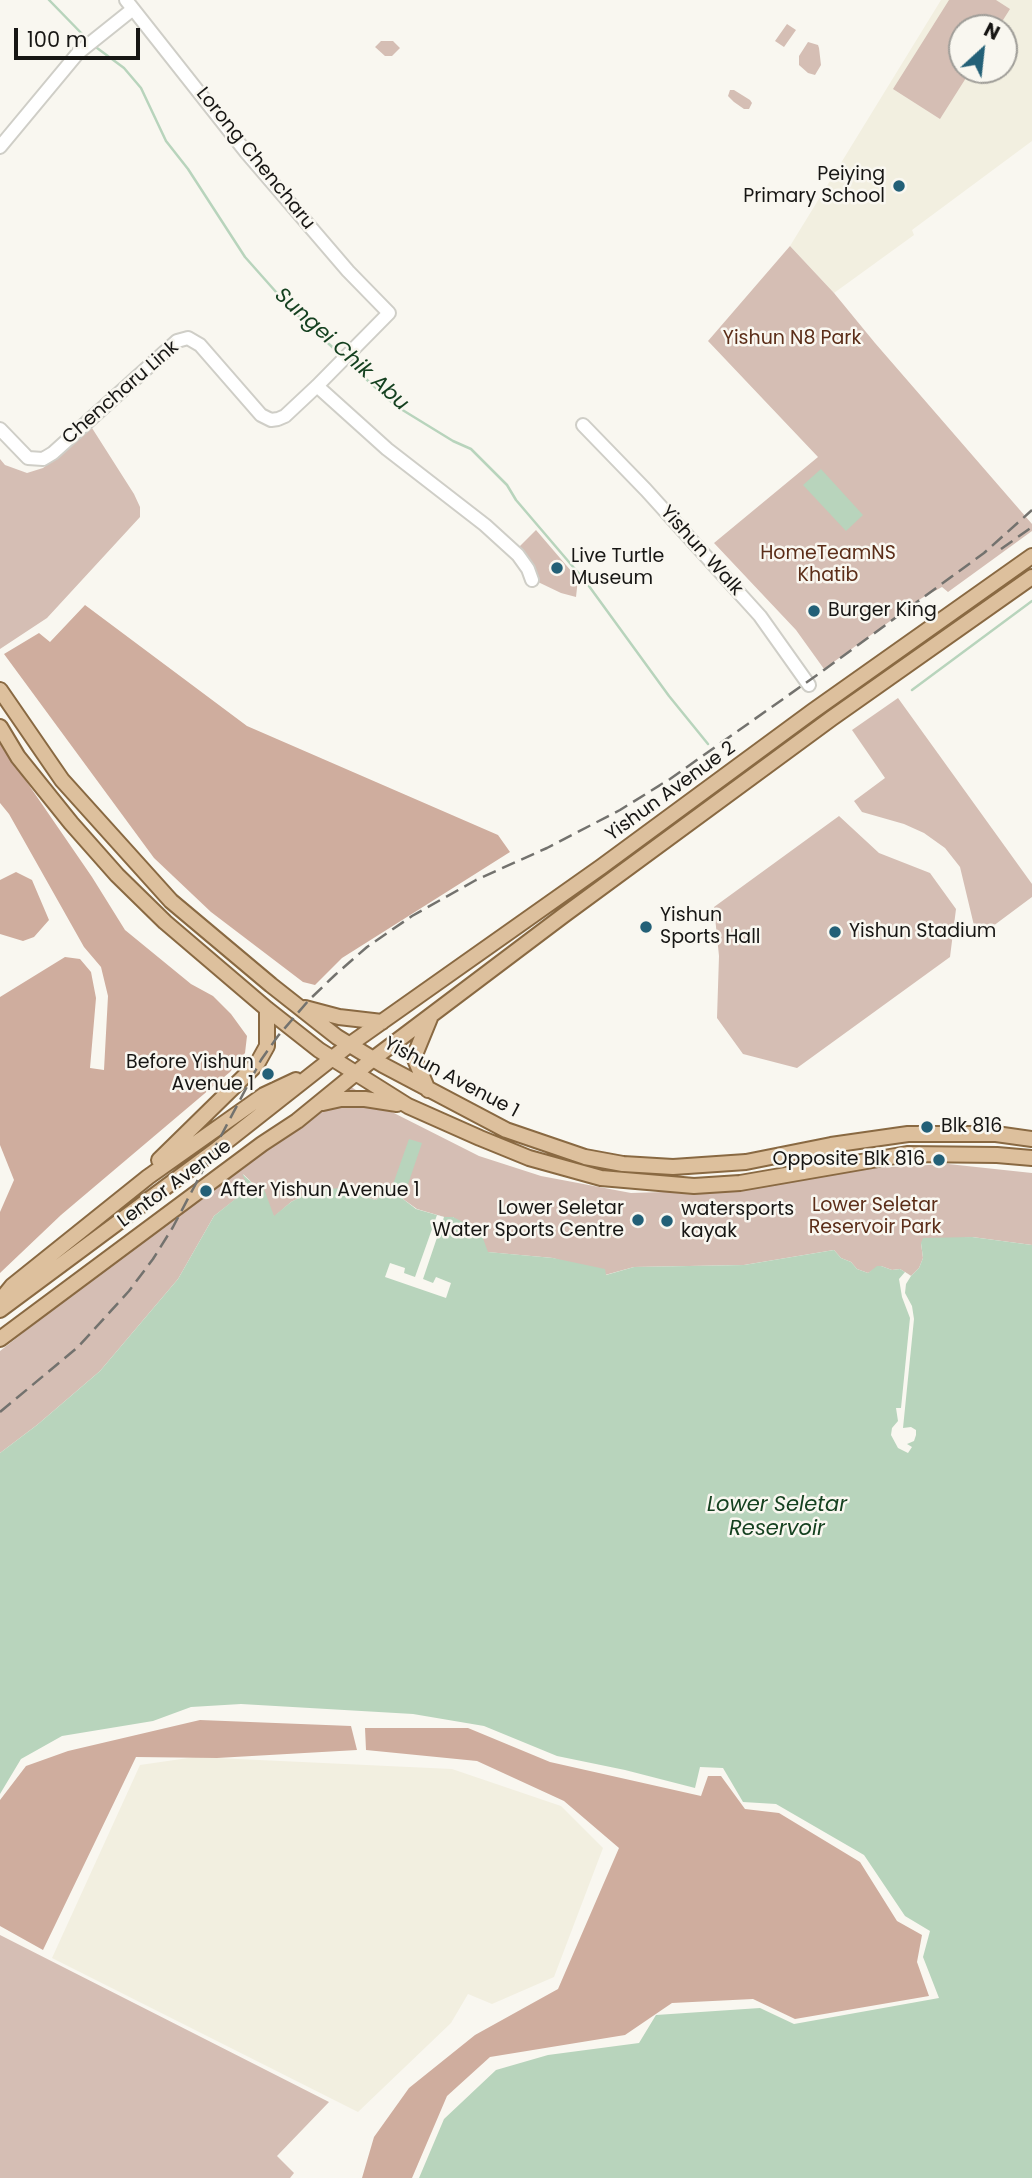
<!DOCTYPE html>
<html>
<head>
<meta charset="utf-8">
<style>
  body { margin:0 }
  #map { position:relative; width:1032px; height:2178px; overflow:hidden; background:#f9f7f0; font-family:Poppins,sans-serif }
  canvas { display:block }
  .north { position:absolute; left:948px; top:14px; width:70px; height:70px; box-sizing:border-box; background:#f9f7f0; border:2px solid #9f9d98; border-radius:50%; rotate:27deg; font-size:19px; font-weight:700; line-height:28px; text-align:center; color:#171614 }
  .north::after { content:''; display:block; margin:auto; width:24px; height:32px; background:#236077; clip-path:polygon(50% 0,100% 100%,50% 72%,0 100%) }
  .scale { position:absolute; left:14px; top:28px; width:126px; height:32px; box-sizing:border-box; border:4px solid #171614; border-top:0; padding-left:9px; font-size:21px; line-height:24px; white-space:nowrap; color:#171614; -webkit-text-stroke:5px #f9f7f0; paint-order:stroke }
</style>
</head>
<body>
<div id="map">
<canvas width="1032" height="2178"></canvas>
<div class="north">N</div>
<div class="scale">100 m</div>
</div>
<script>
const ctx = document.querySelector('canvas').getContext('2d');
ctx.lineJoin = 'round';
function fill(path, color) { ctx.fillStyle = color; ctx.fill(path, 'evenodd'); }
const poly = rows => new Path2D(rows.map(r => 'M' + r).join(''));
function trace(path, color, width, dash) { ctx.strokeStyle = color; ctx.lineWidth = width; ctx.lineCap = dash ? 'butt' : 'round'; ctx.setLineDash(dash || []); ctx.stroke(path); }
function label(font, color, halo, rows, align = 'center') {
  ctx.font = font + ' Poppins,sans-serif'; ctx.lineWidth = 5; ctx.setLineDash([]); ctx.textBaseline = 'middle'; ctx.strokeStyle = halo; ctx.fillStyle = color; for (const [text, x, y, turn = 0] of rows) {
    ctx.save(); ctx.translate(x, y); ctx.rotate((+turn || 0) * Math.PI / 180); ctx.textAlign = isNaN(turn) ? turn : align; if (halo) ctx.strokeText(text, 0, 0); ctx.fillText(text, 0, 0); ctx.restore();
  }
}
fill(poly([
  [941,0,1032,0,1032,141,912,230,914,235,834,293,790,246],
  [962,28,1004,28,1004,70,962,70],
  [195,1757,452,1769,561,1806,603,1848,554,1977,492,2004,468,1994,451,2023,358,2112,52,1958,140,1765]
]), '#f2efe0');
fill(poly([
  [949,0,996,0,1010,9,998,28,962,28,962,70,971,70,940,119,893,89],
  [787,24,796,30,784,47,775,41],
  [381,41,393,41,400,48,392,56,385,56,375,47],
  [808,42,818,45,819,48,821,65,815,75,808,73,799,65,799,56],
  [730,90,734,90,750,100,752,103,749,109,744,109,734,102,728,96],
  [790,246,834,293,875,343,1032,524,1032,531,948,592,942,587,922,598,824,669,796,630,714,543,818,457,708,341],
  [92,428,134,494,140,507,140,517,47,618,0,649,0,459,5,465,27,473,43,468],
  [536,530,578,579,576,597,561,593,538,582,534,569,518,548],
  [898,698,1032,884,1032,897,977,938,960,867,945,848,924,833,904,824,862,812,854,801,885,778,852,730],
  [839,816,879,853,930,873,956,909,950,957,797,1068,743,1054,717,1018,719,956,714,907],
  [348,1085,388,1110,479,1156,541,1176,631,1193,696,1191,871,1168,948,1164,1032,1173,1032,1245,972,1237,921,1243,923,1258,919,1268,911,1276,900,1269,892,1270,881,1266,868,1273,857,1269,851,1262,841,1258,834,1250,744,1265,634,1267,605,1275,553,1258,487,1252,453,1217,444,1217,417,1209,403,1199,383,1194,376,1200,361,1196,351,1187,309,1193,291,1202,274,1217,258,1188,243,1174,250,1188,214,1216,178,1279,100,1371,37,1425,0,1453,0,1351,233,1168],
  [0,1935,329,2102,277,2156,294,2173,290,2178,0,2178]
]), '#d5beb4');
fill(poly([
  [85,605,247,726,498,835,510,852,342,958,315,985,303,982,211,912,154,858,4,654,39,633,50,642],
  [0,743,92,877,125,930,191,984,213,996,231,1014,247,1036,245,1053,230,1072,61,1215,0,1273,0,1212,14,1180,0,1145,0,997,65,957,80,959,91,972,96,998,90,1068,104,1070,108,996,101,967,84,947,9,814,0,803],
  [16,872,32,880,49,920,34,937,23,941,0,934,0,880],
  [200,1720,351,1726,357,1750,217,1758,136,1757,43,1950,0,1926,0,1800,26,1766,68,1751],
  [365,1728,468,1728,550,1762,701,1796,708,1776,721,1776,745,1809,779,1813,860,1862,897,1921,922,1935,917,1962,929,1996,795,2019,753,1999,672,2003,625,2035,490,2057,447,2096,412,2178,362,2178,374,2137,409,2088,475,2035,558,1989,619,1848,564,1801,477,1761,366,1750]
]), '#cfad9e');
fill(poly([
  [821,469,863,515,846,531,803,485],
  [409,1139,422,1143,403,1199,416,1209,444,1217,453,1217,465,1223,481,1233,488,1252,553,1258,605,1269,606,1275,634,1267,744,1265,834,1250,841,1258,851,1262,857,1269,868,1273,877,1266,881,1266,892,1270,900,1269,911,1276,919,1268,923,1258,921,1243,923,1238,972,1237,1032,1245,1032,2178,419,2178,444,2119,496,2070,548,2055,639,2043,656,2015,760,2008,794,2024,939,1998,923,1957,930,1931,905,1916,864,1855,776,1804,743,1802,723,1768,700,1767,695,1788,625,1770,557,1756,484,1726,413,1714,241,1704,191,1707,153,1721,62,1736,21,1759,0,1794,0,1453,37,1425,100,1371,178,1279,214,1216,249,1188,242,1174,258,1188,264,1189,274,1216,291,1202,308,1193,329,1189,351,1187,361,1196,376,1200,392,1187]
]), '#b8d4bc');
fill(poly([
  [437,1215,444,1217,423,1279,433,1283,436,1277,451,1283,446,1298,385,1277,390,1263,405,1268,404,1273,415,1277],
  [905,1272,911,1276,906,1284,905,1293,912,1306,914,1319,903,1428,911,1427,916,1430,916,1435,914,1441,907,1444,912,1447,908,1453,898,1448,891,1435,892,1428,898,1421,896,1408,901,1408,910,1318,902,1297,899,1279]
]), '#f9f7f0');
trace(poly([
  [49,0,88,40],
  [93,45,124,68,141,88,166,141,188,169,245,257,292,310,342,356],
  [346,361,396,406,453,441,471,449,507,485,516,500,586,582,669,696,708,744],
  [912,690,1032,601]
]), '#b8d4bc', 2.5);
const minor = poly([
  [0,147,78,53,133,9],
  [317,386,387,449,485,525,518,555,528,569,532,580],
  [583,425,646,490,760,616,809,685],
  [0,429,28,458,43,459,53,453,177,341,188,338,200,345,261,415,271,420,278,419,285,416,317,386,389,313,348,271,246,152,126,0]
]);
const major = poly([
  [0,690,62,780,171,901,271,985,337,1037,383,1065,506,1130,585,1157,623,1164,673,1167,746,1162,831,1145,908,1134,996,1134,1032,1139],
  [0,727,18,757,71,823,117,875,165,922,267,1009,319,1050,408,1106,480,1138,529,1158,601,1178,694,1186,740,1183,907,1154,997,1155,1032,1158],
  [305,1008,339,1017,382,1022],
  [428,1090,414,1057,430,1018],
  [323,1103,341,1099,365,1099,397,1104],
  [159,1160,257,1064,267,1046,267,1009],
  [0,1301,12,1286,148,1177,264,1095,296,1080],
  [0,1310,217,1149,349,1045,601,867,813,711,1032,556],
  [0,1339,262,1144,297,1121,373,1059,564,915,832,718,1032,577]
]);
trace(minor, '#cfcec7', 16);
trace(major, '#896942', 18);
trace(minor, '#fff', 12);
trace(major, '#ddc09d', 14);
trace(poly([
  [1001,549,1032,527],
  [0,1412,78,1347,129,1291,153,1259,173,1227,261,1060,278,1036,309,1000,335,975,367,947,412,916,476,880,547,848,620,810,670,779,824,670,984,553,1032,510]
]), '#73726e', 2.5, [14, 7]);
for (const [x, y, r, color] of [
  [899,186,7,"#236077"],
  [557,568,7,"#236077"],
  [814,611,7,"#236077"],
  [646,927,7,"#236077"],
  [835,932,7,"#236077"],
  [268,1074,7,"#236077"],
  [927,1127,7,"#236077"],
  [939,1160,7,"#236077"],
  [206,1191,7,"#236077"],
  [638,1220,7,"#236077"],
  [667,1221,7,"#236077"]
]) { const dot = new Path2D(); dot.arc(x, y, r, 0, 2 * Math.PI); ctx.fillStyle = color; ctx.fill(dot); trace(dot, '#f9f7f0', 2.5); }
label('19px', '#171614', '#f9f7f0', [
  ["Lorong Chencharu",255,159,51],
  ["Chencharu Link",121,393,-41],
  ["Yishun Walk",701,551,48],
  ["Yishun Avenue 2",671,792,-36],
  ["Yishun Avenue 1",451,1078,28],
  ["Lentor Avenue",175,1184,-36]
]);
label('19px', '#171614', '#f9f7f0', [
  ["Peiying",885,175,"right"],
  ["Primary School",885,197,"right"],
  ["Live Turtle",571,557],
  ["Museum",571,579],
  ["Burger King",828,611],
  ["Yishun",660,916],
  ["Sports Hall",660,938],
  ["Yishun Stadium",849,932],
  ["Before Yishun",254,1063,"right"],
  ["Avenue 1",254,1085,"right"],
  ["Blk 816",941,1127],
  ["Opposite Blk 816",925,1160,"right"],
  ["After Yishun Avenue 1",220,1191],
  ["Lower Seletar",624,1209,"right"],
  ["Water Sports Centre",624,1231,"right"],
  ["watersports",681,1210],
  ["kayak",681,1232]
], 'left');
label('19px', '#5b2d18', '#f9f7f0', [
  ["Yishun N8 Park",792,339],
  ["HomeTeamNS",828,554],
  ["Khatib",828,576],
  ["Lower Seletar",875,1206],
  ["Reservoir Park",875,1228]
]);
label('italic 21px', '#154120', '#f9f7f0', [
  ["Sungei Chik Abu",341,350,42],
  ["Lower Seletar",777,1506],
  ["Reservoir",777,1530]
]);
</script>
</body>
</html>
